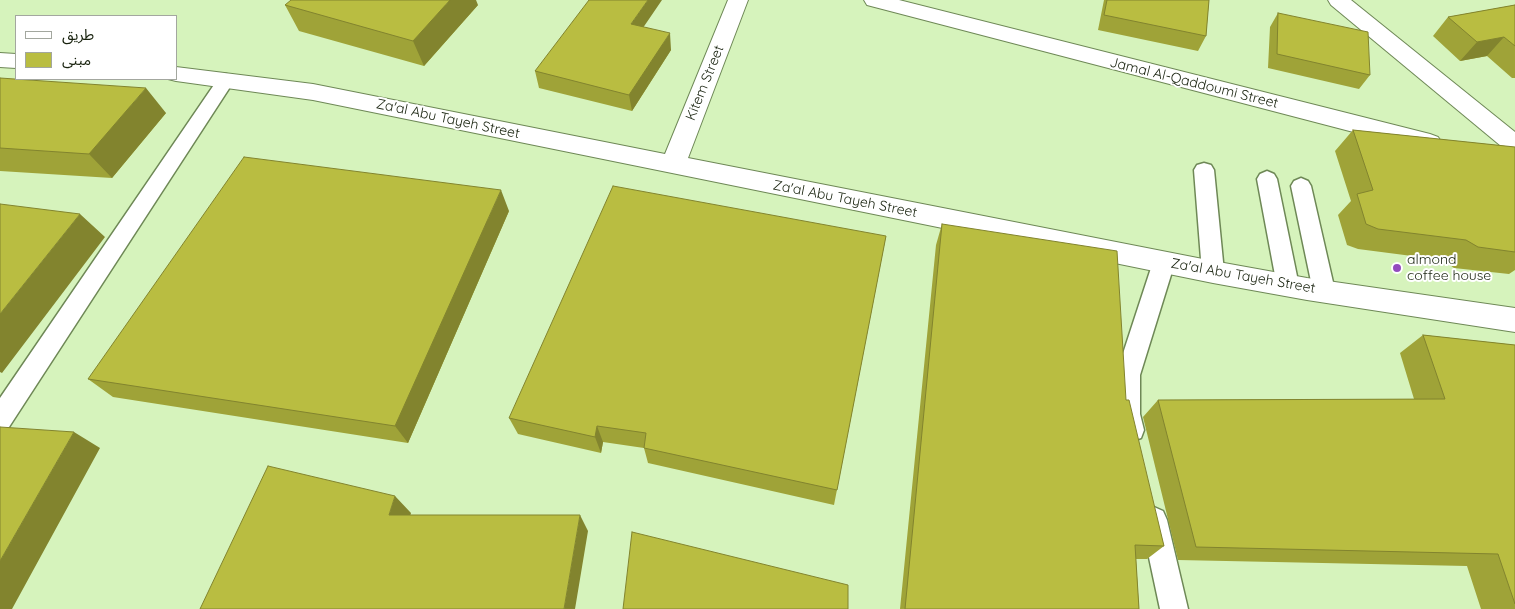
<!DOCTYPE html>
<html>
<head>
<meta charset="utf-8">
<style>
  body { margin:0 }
  #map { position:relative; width:1515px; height:609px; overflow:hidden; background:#d6f3bc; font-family:Quicksand,"Noto Sans Arabic",sans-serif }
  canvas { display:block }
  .legend { position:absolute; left:15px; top:15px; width:162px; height:65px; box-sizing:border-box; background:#fff; border:1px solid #a3a79f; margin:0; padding:6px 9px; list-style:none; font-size:15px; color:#18220e }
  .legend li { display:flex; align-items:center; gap:10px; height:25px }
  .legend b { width:25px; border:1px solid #a3a79f }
</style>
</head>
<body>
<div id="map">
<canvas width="1515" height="609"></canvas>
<ul class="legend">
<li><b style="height:6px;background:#fff"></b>طريق</li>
<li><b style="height:14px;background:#b9bd41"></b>مبنى</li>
</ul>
</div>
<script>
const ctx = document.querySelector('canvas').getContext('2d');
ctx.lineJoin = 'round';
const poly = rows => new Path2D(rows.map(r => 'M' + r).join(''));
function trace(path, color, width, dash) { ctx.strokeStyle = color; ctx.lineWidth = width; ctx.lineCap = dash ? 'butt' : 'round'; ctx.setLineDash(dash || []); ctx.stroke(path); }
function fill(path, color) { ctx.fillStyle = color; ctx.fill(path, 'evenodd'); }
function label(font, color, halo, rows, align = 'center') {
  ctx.font = font + ' Quicksand,sans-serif'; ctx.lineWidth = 4; ctx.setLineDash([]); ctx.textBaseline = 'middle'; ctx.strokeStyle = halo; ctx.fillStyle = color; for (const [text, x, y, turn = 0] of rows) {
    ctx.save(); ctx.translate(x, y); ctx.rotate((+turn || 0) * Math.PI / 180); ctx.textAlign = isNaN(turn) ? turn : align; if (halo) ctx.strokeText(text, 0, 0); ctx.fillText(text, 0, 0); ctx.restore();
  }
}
const lane = poly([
  [226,74,232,76,235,80,232,84,9,427,0,430,0,398,220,76,226,74],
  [1204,163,1211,165,1214,170,1224,272,1221,278,1213,281,1205,278,1202,272,1194,170,1197,165,1204,163],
  [1267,171,1274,174,1277,179,1299,286,1296,292,1288,295,1280,292,1277,286,1257,179,1260,174,1267,171],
  [1301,178,1308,181,1311,186,1335,291,1332,297,1324,300,1316,297,1313,291,1291,186,1294,181,1301,178],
  [1164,253,1172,256,1175,262,1140,375,1140,414,1144,430,1141,438,1132,441,1123,438,1116,414,1116,375,1153,262,1156,256,1164,253],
  [1154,507,1163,511,1167,520,1188,609,1160,609,1141,520,1145,511,1154,507]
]);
const street = poly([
  [728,0,748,0,688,158,1213,261,1307,278,1515,308,1515,332,1307,300,1213,283,313,100,176,81,168,79,176,79,176,67,313,84,665,154,728,0],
  [864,0,899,0,1430,134,1438,137,1442,143,1438,149,1430,152,867,5,864,0],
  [0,53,16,54,16,68,0,67,0,53]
]);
const secondary = poly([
  [1328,0,1351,0,1515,132,1515,154,1507,151,1331,5,1328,0]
]);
trace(lane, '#6e8856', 3);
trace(street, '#6e8856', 2);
trace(secondary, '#6e8856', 2);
fill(lane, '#fff');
fill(street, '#fff');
fill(secondary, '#fff');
fill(poly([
  [1104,0,1209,0,1206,36,1198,51,1098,30],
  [285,5,478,5,424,66,299,31],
  [1515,5,1515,78,1512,78,1487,56,1460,61,1433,36,1448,17],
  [1278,13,1370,75,1359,89,1268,68,1270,27],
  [643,27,671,50,632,111,539,88,535,71],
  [0,78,166,113,112,178,0,171],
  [1353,130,1515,147,1515,270,1509,274,1454,268,1443,260,1358,249,1347,245,1338,215,1351,201,1335,151],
  [509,211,408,443,113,397,88,379],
  [942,224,1126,400,1164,546,1147,559,1136,559,1139,609,900,609,936,245],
  [886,236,834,505,648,463,644,448,603,442,601,453,518,434,509,418],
  [1423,335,1515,345,1515,609,1481,609,1467,566,1178,560,1143,417,1158,400,1414,399,1400,353]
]), '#9fa338');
fill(poly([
  [450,0,476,0,478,5,424,66,413,41],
  [648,0,662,0,634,41,631,24],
  [670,33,671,50,632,111,629,95],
  [1504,37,1487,56,1460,61,1477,42],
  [146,88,166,113,112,178,89,154],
  [501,190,509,211,408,443,395,426],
  [80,214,105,237,2,373,0,372,0,314],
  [597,426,603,442,601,453,595,437],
  [74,432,100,448,12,609,0,609,0,561],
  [395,496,411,513,406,531,389,515],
  [580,515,588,531,575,609,564,609]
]), '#82842e');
const building = poly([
  [291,0,450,0,413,41,285,5,291,0],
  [589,0,648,0,631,24,670,33,629,95,535,71,589,0],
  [1107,0,1209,0,1206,36,1104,15,1107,0],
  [1515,5,1515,46,1504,37,1477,42,1448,17,1515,5],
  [1278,13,1368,32,1370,75,1277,54,1278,13],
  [0,78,146,88,89,154,0,148,0,78],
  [1353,130,1515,147,1515,252,1478,247,1466,240,1378,229,1366,224,1357,194,1373,190,1353,130],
  [244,157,501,190,395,426,88,379,244,157],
  [613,186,886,236,837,490,644,448,646,433,597,426,595,437,509,418,613,186],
  [0,204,80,214,0,314,0,204],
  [942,224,1117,251,1126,400,1129,400,1164,546,1135,545,1139,609,905,609,942,224],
  [1423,335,1515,345,1515,604,1498,554,1196,547,1158,400,1445,399,1423,335],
  [0,427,74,432,0,561,0,427],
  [268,466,395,496,389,515,580,515,564,609,200,609,268,466],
  [632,532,848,585,848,609,623,609,632,532]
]);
fill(building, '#b9bd41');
trace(building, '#82842e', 1);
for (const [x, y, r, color] of [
  [1397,268,5,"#934bbe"]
]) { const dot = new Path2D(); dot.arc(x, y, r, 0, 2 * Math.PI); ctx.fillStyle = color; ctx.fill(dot); trace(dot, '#fff', 2); }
label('14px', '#18220e', '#fff', [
  ["Kitem Street",705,83,-68],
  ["Jamal Al-Qaddoumi Street",1194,83,14],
  ["Za'al Abu Tayeh Street",448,119,12],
  ["Za'al Abu Tayeh Street",845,199,11],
  ["Za'al Abu Tayeh Street",1243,276,10]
]);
label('14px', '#18220e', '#fff', [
  ["almond",1407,260],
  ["coffee house",1407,276]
], 'left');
</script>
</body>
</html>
